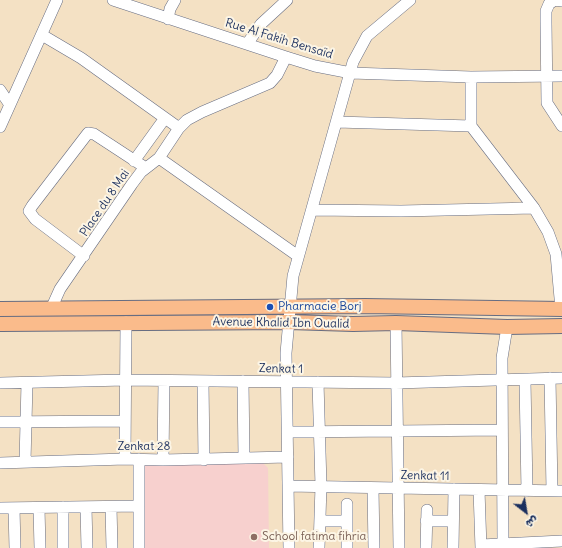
<!DOCTYPE html>
<html>
<head>
<meta charset="utf-8">
<style>
  body { margin:0 }
  #map { position:relative; width:562px; height:548px; overflow:hidden; background:#f4e1c4; font-family:Delius,"Playpen Sans Arabic",sans-serif }
  canvas { display:block }
  .north { position:absolute; left:506px; top:492px; width:40px; height:40px; -webkit-text-stroke:3px #fcf5e5; paint-order:stroke; rotate:149deg; font-size:11px; font-weight:700; line-height:16px; text-align:center; color:#1b2f5e }
  .north::after { content:''; display:block; margin:auto; width:14px; height:18px; background:#1b2f5e; clip-path:polygon(50% 0,100% 100%,50% 72%,0 100%) }
</style>
</head>
<body>
<div id="map">
<canvas width="562" height="548"></canvas>
<div class="north">ش</div>
</div>
<script>
const ctx = document.querySelector('canvas').getContext('2d');
ctx.lineJoin = 'round';
function fill(path, color) { ctx.fillStyle = color; ctx.fill(path, 'evenodd'); }
const poly = rows => new Path2D(rows.map(r => 'M' + r).join(''));
function trace(path, color, width, dash) { ctx.strokeStyle = color; ctx.lineWidth = width; ctx.lineCap = dash ? 'butt' : 'round'; ctx.setLineDash(dash || []); ctx.stroke(path); }
function label(font, color, halo, rows, align = 'center') {
  ctx.font = font + ' Delius,sans-serif'; ctx.lineWidth = 4; ctx.setLineDash([]); ctx.textBaseline = 'middle'; ctx.strokeStyle = halo; ctx.fillStyle = color; for (const [text, x, y, turn = 0] of rows) {
    ctx.save(); ctx.translate(x, y); ctx.rotate((+turn || 0) * Math.PI / 180); ctx.textAlign = isNaN(turn) ? turn : align; if (halo) ctx.strokeText(text, 0, 0); ctx.fillText(text, 0, 0); ctx.restore();
  }
}
fill(poly([
  [263,463,268,468,269,548,145,548,144,465]
]), '#f7d0ce');
const minor = poly([
  [113,0,286,57,315,66,351,73,471,77,562,76],
  [562,1,555,0,549,4,546,11,546,22,547,103,562,126],
  [168,19,170,9,175,0],
  [42,35,81,58,179,128],
  [247,44,261,24,287,0],
  [471,77,471,126,534,208,548,232,556,254,561,309],
  [0,90,10,105],
  [337,122,471,126],
  [0,127,57,0],
  [159,158,298,256],
  [134,161,165,118],
  [313,210,401,211,534,208],
  [84,256,35,219,29,211,32,206,88,133,94,134,146,168],
  [51,309,60,289,132,184,141,172,159,158,179,128,187,120,202,112,270,83,277,75,286,57],
  [396,323,399,548],
  [550,378,552,491],
  [525,380,527,491],
  [203,381,204,460],
  [243,381,244,458],
  [318,382,321,486,319,548],
  [0,383,125,380,396,383,562,378],
  [0,422,124,421],
  [288,432,502,430],
  [125,459,126,322],
  [139,459,139,548],
  [163,460,164,381],
  [25,462,27,383],
  [0,463,125,459,163,460,288,457],
  [288,486,562,491],
  [373,488,374,548],
  [479,490,481,548],
  [63,507,63,548],
  [86,507,87,548],
  [111,507,112,548],
  [0,508,139,506],
  [14,508,15,548],
  [39,508,40,548],
  [320,521,347,521],
  [426,521,452,521],
  [503,543,502,358,507,327],
  [481,545,562,541],
  [289,548,286,353,293,276,353,62,367,36,410,0],
  [347,548,347,504],
  [426,548,427,510],
  [453,548,454,489]
]);
const major = poly([
  [0,309,365,306,562,309],
  [0,324,289,322,353,324,396,323,507,327,562,326]
]);
trace(minor, '#676d82', 12);
trace(major, '#676d82', 16);
trace(minor, '#fff', 11);
trace(major, '#fabb8b', 14);
for (const [x, y, r, color] of [
  [270,307,4,"#1a4fb4"],
  [254,537,4,"#8d6e63"]
]) { const dot = new Path2D(); dot.arc(x, y, r, 0, 2 * Math.PI); ctx.fillStyle = color; ctx.fill(dot); trace(dot, '#fcf5e5', 1.5); }
label('12px', '#1b2f5e', '#fcf5e5', [
  ["Rue Al Fakih Bensaïd",279,39,17],
  ["Place du 8 Mai",105,203,-56],
  ["Avenue Khalid Ibn Oualid",281,323,1],
  ["Zenkat 1",281,369,1],
  ["Zenkat 28",144,447],
  ["Zenkat 11",425,476,1]
]);
label('12px', '#164399', '#fcf5e5', [
  ["Pharmacie Borj",278,307]
], 'left');
label('12px', '#785e54', '#fcf5e5', [
  ["School fatima fihria",262,537]
], 'left');
</script>
</body>
</html>
